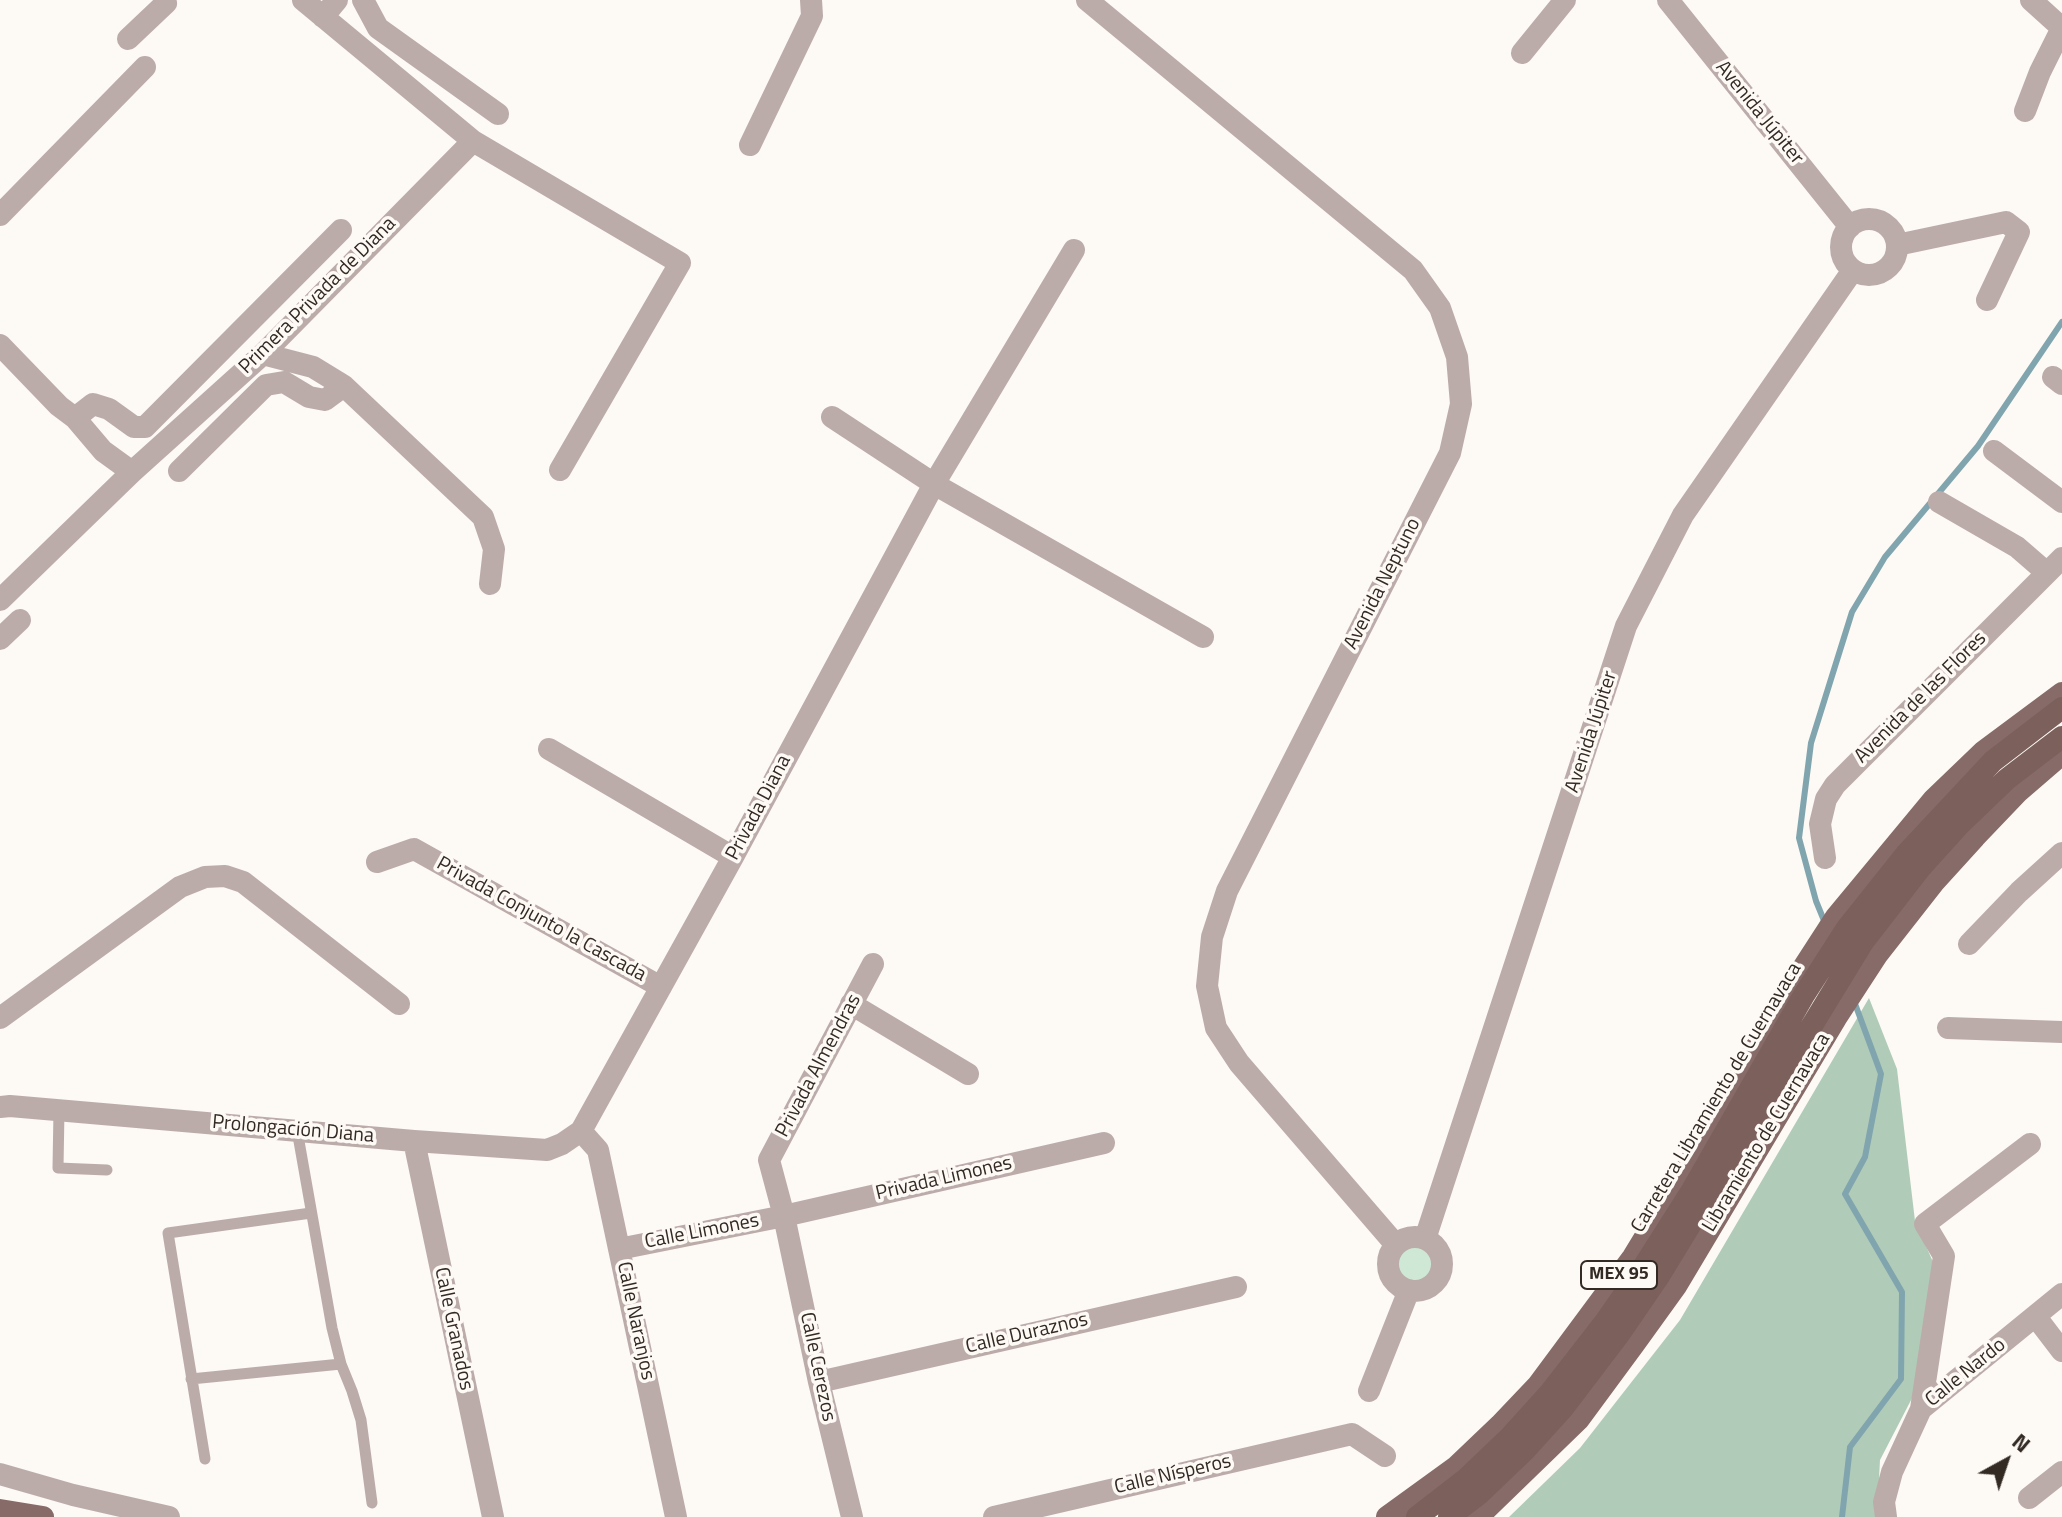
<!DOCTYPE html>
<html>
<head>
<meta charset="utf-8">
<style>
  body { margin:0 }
  #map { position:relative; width:2062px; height:1517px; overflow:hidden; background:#fdf9f5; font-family:"Titillium Web",sans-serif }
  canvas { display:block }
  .north { position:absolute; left:1966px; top:1421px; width:80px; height:80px; -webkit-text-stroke:6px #fdf9f5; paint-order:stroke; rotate:40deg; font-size:22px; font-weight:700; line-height:32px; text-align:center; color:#322a23 }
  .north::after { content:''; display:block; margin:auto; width:28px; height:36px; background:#322a23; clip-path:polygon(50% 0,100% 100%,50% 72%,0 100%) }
</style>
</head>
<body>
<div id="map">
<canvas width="2062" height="1517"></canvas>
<div class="north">N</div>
</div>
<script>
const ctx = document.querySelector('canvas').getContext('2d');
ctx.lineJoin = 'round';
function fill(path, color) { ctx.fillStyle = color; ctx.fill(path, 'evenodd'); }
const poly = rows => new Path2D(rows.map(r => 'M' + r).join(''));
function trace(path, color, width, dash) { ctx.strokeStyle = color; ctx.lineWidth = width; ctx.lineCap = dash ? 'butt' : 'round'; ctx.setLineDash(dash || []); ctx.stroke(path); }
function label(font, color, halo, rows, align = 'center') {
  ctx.font = font + ' "Titillium Web",sans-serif'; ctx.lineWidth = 7; ctx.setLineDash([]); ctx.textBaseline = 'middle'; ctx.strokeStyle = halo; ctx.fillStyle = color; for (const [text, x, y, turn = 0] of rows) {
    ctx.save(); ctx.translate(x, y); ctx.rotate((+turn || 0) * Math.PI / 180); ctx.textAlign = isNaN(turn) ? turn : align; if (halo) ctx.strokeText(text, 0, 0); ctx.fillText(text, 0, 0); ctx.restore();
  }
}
fill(poly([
  '1395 1265a21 21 0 1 1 42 0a21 21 0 1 1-42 0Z'
]), '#cfe8d6');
fill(poly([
  [1869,998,1897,1069,1915,1221,1933,1262,1923,1377,1880,1460,1877,1517,1509,1517,1580,1448,1680,1320]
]), '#b0ccb8');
trace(poly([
  [1825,923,1816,901,1799,838,1811,743,1852,612,1885,557,1978,446,2062,322],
  [1842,1517,1850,1447,1901,1379,1902,1292,1845,1194,1865,1157,1881,1074,1854,1001]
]), '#81a5ae', 6);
trace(poly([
  [59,1110,58,1168,107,1170],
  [297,1130,332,1328,341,1364,352,1391,361,1420,372,1503],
  [191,1379,341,1364],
  [205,1459,168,1233,311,1213]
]), '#bbacaa', 11);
trace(poly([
  [303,0,473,141,680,263,560,470],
  [363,0,378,28,498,114],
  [1087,0,1413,270,1440,308,1457,357,1461,404,1450,453,1227,891,1212,937,1207,986,1216,1028,1239,1063,1396,1245],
  [1668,0,1850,227],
  [2031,0,2062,28],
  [323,17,337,0],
  [128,39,166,3,165,0],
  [1522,53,1565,0],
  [2025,111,2040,72,2062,28],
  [750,145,812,16,811,0],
  [0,215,145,67],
  '1841 247a28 28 0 1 1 56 0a28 28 0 1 1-56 0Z',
  [1897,245,2006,222,2019,232,1987,300],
  [0,345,59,406,75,418],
  [263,354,313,367,344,386,483,517,494,549,490,584],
  [2053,377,2062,384],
  [832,417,934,484,1203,637],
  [1994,451,2062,502],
  [179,471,266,385,284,382,309,397,325,400,344,386],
  [132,472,103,451,75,418,93,404,109,409,134,427,145,427,341,230],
  [1939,502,2017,547,2047,573],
  [0,600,132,472,263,354,473,141],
  [0,639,20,620],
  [549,749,733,857],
  [1825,858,1820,824,1826,799,1835,785,2062,558],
  [377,862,414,849,661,987],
  [1969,944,2019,892,2062,853],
  [851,1004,968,1074],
  [0,1018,180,887,205,877,225,876,243,882,399,1004],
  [1948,1028,2062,1032],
  [0,1107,10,1106,414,1141,547,1150,562,1144,581,1131,733,857,934,484,1074,250],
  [581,1131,598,1150,676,1517],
  [414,1141,493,1517],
  '1388 1264a27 27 0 1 1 54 0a27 27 0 1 1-54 0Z',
  [1425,1239,1626,626,1683,515,1853,270],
  [619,1249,784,1216,1104,1143],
  [2036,1317,2062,1351],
  [819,1382,1236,1287],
  [1369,1391,1409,1290],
  [1921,1409,1944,1256,1925,1224,2030,1144],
  [2029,1498,2062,1472],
  [852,1517,819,1382,784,1216,769,1160,873,964],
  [994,1517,1352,1434,1385,1456],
  [1886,1517,1884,1502,1892,1472,1921,1409,2062,1294]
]), '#bbacaa', 22);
trace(poly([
  [0,1474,73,1495,169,1517]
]), '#bbacaa', 22);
trace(poly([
  [0,1510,43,1517],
  [1387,1517,1456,1467,1500,1425,1538,1385,1633,1257,1678,1183,1792,985,1836,917,1933,800,1984,751,2062,693],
  [1478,1517,1579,1419,1635,1343,1676,1286,1836,1018,1877,955,1935,881,1975,837,2018,792,2062,754]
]), '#866b68', 22);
trace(poly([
  [1417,1517,1466,1479,1510,1437,1549,1394,1605,1322,1644,1266,1691,1192,1804,995,1847,928,1906,854,1993,761,2062,708],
  [1449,1517,1479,1494,1524,1451,1563,1408,1620,1333,1659,1276,1863,942,1921,867,1959,825,2007,779,2062,737]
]), '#7c605c', 22);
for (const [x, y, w] of [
  [1619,1275,76]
]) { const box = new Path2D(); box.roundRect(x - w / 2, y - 14, w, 28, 6); ctx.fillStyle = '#fdf9f5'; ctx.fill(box); trace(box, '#322a23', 2); }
label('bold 18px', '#322a23', null, [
  ["MEX 95",1619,1275]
]);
label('20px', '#322a23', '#fdf9f5', [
  ["Avenida Júpiter",1759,113,51],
  ["Primera Privada de Diana",318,296,-45],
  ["Avenida Neptuno",1383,584,-63],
  ["Avenida de las Flores",1921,698,-45],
  ["Avenida Júpiter",1592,732,-72],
  ["Privada Diana",759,808,-62],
  ["Privada Conjunto la Cascada",541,920,29],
  ["Privada Almendras",819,1066,-62],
  ["Carretera Libramiento de Cuernavaca",1717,1098,-59],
  ["Prolongación Diana",293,1130,5],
  ["Libramiento de Cuernavaca",1767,1133,-59],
  ["Privada Limones",944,1179,-13],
  ["Calle Limones",702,1232,-11],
  ["Calle Naranjos",635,1321,78],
  ["Calle Granados",453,1329,78],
  ["Calle Duraznos",1027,1334,-13],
  ["Calle Cerezos",817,1367,78],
  ["Calle Nardo",1966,1373,-39],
  ["Calle Nísperos",1173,1475,-13]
]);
</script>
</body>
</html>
